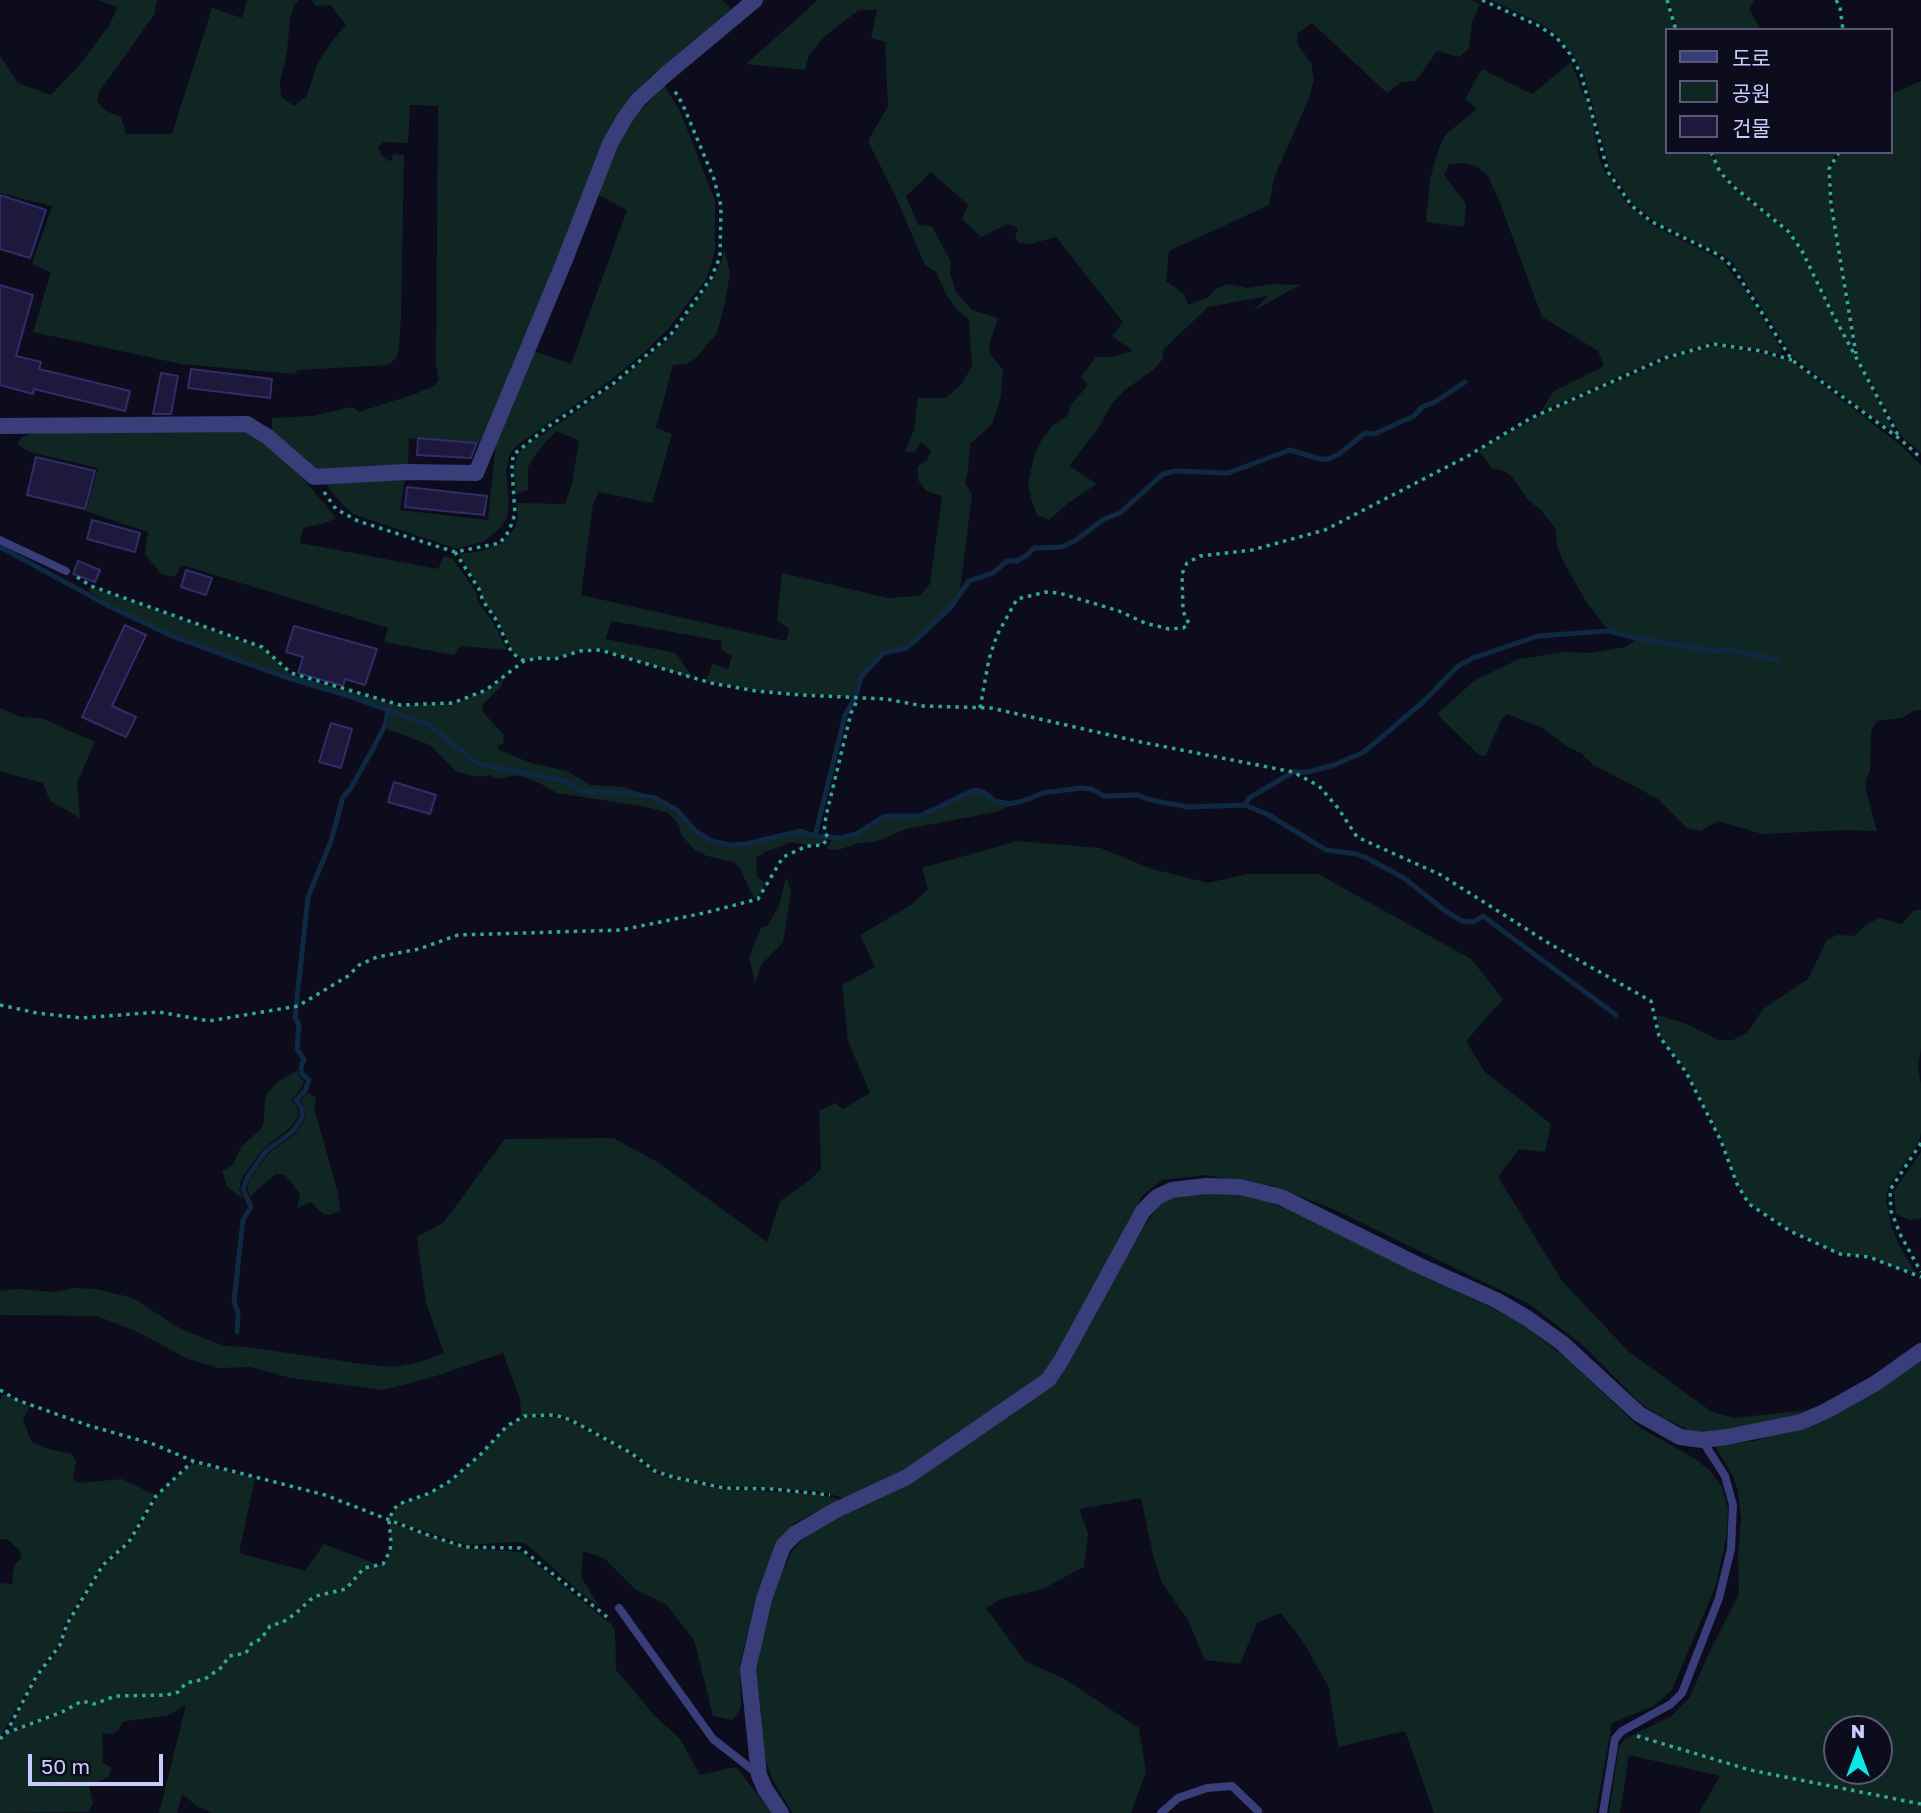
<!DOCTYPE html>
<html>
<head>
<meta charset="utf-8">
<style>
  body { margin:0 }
  #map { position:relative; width:1921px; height:1813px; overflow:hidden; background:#0d0c1d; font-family:"Golos Text","Noto Sans KR",sans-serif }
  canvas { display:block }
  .legend { position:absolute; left:1665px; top:28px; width:228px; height:126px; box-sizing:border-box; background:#0d0c1d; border:2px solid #595877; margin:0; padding:9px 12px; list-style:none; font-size:21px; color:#cbcafd }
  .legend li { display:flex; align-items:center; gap:14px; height:35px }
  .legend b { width:35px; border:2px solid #595877 }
  .north { position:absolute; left:1823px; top:1715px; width:70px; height:70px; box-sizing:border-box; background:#0d0c1d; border:2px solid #595877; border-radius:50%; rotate:0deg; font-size:19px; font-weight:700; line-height:28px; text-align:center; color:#cbcafd }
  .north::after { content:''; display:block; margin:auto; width:24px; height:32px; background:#0ae9e8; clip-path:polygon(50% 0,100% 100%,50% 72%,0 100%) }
  .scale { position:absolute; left:28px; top:1754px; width:135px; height:32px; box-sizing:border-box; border:4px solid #cbcafd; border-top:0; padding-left:9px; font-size:21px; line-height:24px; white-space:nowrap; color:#cbcafd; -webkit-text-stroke:5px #0d0c1d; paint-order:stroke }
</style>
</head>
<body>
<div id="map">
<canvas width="1921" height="1813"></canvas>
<ul class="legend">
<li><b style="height:9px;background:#393d7a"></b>도로</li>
<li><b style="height:19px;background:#102623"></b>공원</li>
<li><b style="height:19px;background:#1d193d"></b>건물</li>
</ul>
<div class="north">N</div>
<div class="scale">50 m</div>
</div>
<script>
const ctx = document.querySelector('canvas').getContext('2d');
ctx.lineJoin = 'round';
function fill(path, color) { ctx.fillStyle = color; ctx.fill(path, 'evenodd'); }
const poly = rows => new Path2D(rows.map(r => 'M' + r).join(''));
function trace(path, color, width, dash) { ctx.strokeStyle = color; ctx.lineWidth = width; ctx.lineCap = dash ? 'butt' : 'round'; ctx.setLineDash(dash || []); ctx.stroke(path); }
fill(poly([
  [97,0,157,0,154,15,99,92,97,101,106,111,121,117,126,134,172,134,212,8,242,18,247,0,299,0,294,5,290,18,287,52,280,82,281,97,294,106,307,96,317,64,332,41,346,25,330,5,316,6,311,0,722,0,731,9,650,77,628,102,603,144,484,444,409,438,408,467,313,473,272,433,272,418,312,416,352,407,359,412,415,394,434,386,439,380,436,364,438,106,410,105,408,143,383,142,378,147,381,155,388,161,392,160,393,154,404,155,401,316,399,348,397,356,392,362,387,365,298,370,294,374,181,364,33,332,51,272,32,264,52,206,0,193,0,56,18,83,51,95,78,67,108,27,118,7],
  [818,0,1472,0,1480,4,1472,23,1469,48,1459,57,1437,51,1416,81,1401,82,1387,93,1312,23,1297,34,1298,45,1311,63,1314,80,1309,98,1274,178,1269,205,1169,251,1166,281,1185,295,1188,305,1207,298,1217,288,1229,284,1247,288,1271,284,1300,285,1253,311,1268,296,1208,307,1164,349,1162,360,1153,370,1125,390,1112,404,1097,430,1069,466,1097,484,1068,503,1049,520,1037,515,1031,498,1028,484,1034,456,1041,441,1051,427,1067,416,1072,404,1088,385,1081,377,1096,357,1112,357,1133,351,1112,336,1123,322,1056,237,1030,244,1020,243,1015,238,1018,228,1008,224,981,237,962,219,968,205,931,172,906,196,918,225,932,226,951,262,950,273,956,292,972,310,998,318,989,345,990,354,1003,370,1001,396,992,424,970,444,968,471,965,483,972,494,960,590,949,607,917,638,905,647,882,652,871,662,861,677,854,697,756,690,706,681,713,663,728,670,732,656,721,649,722,641,612,621,605,639,676,653,693,678,600,649,580,650,555,658,539,657,524,660,513,652,496,617,483,600,480,588,459,554,482,551,502,543,515,528,518,517,517,503,565,504,572,484,579,440,556,431,537,452,528,467,528,490,516,494,514,468,518,453,530,443,616,384,674,334,713,278,722,260,724,249,730,273,725,303,717,333,696,358,686,364,673,365,656,428,672,434,652,503,599,492,593,504,581,595,786,641,789,629,777,621,782,573,888,598,920,596,930,584,942,496,926,491,918,480,918,466,927,461,931,451,921,442,914,452,905,452,914,430,918,398,946,398,962,384,972,366,969,319,958,311,946,294,936,272,925,265,896,197,868,141,888,106,885,42,871,38,877,10,859,10,826,35,809,55,805,70,746,64],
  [1490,0,1666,0,1675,30,1667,30,1667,152,1710,152,1720,172,1733,188,1788,232,1801,251,1896,435,1794,358,1734,264,1724,256,1653,220,1633,204,1610,170,1584,74,1571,52,1556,34,1536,21],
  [1668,0,1755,0,1749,9,1761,30,1677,30],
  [1571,62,1591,113,1599,157,1605,172,1627,204,1652,225,1723,261,1748,295,1782,350,1781,354,1714,342,1663,357,1541,411,1554,391,1604,366,1598,351,1542,317,1500,203,1488,176,1476,166,1465,163,1449,164,1444,175,1466,204,1464,227,1426,222,1430,179,1439,148,1446,134,1477,109,1465,99,1482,69,1532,94],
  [1921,81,1920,319,1921,453,1902,437,1858,359,1835,223,1830,169,1841,152,1891,152,1891,94],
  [664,85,680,111,715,201,715,250,707,278,669,328,642,354,611,380,516,446,509,456,506,471,509,500,507,517,501,527,485,541,457,549,353,514,338,500,325,482,405,478,400,510,488,520,496,443,534,351,571,364,627,210,597,194,619,142,631,121],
  [1712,152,1837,152,1827,169,1831,207,1855,355,1803,250,1790,231,1735,186,1721,171],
  [1714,345,1760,353,1792,361,1900,445,1921,465,1921,710,1915,710,1902,718,1876,721,1871,732,1870,771,1866,780,1866,791,1877,831,1845,830,1762,834,1718,821,1700,831,1687,828,1658,799,1592,764,1581,753,1568,747,1541,727,1507,714,1501,720,1486,755,1480,756,1437,714,1474,681,1519,659,1565,652,1591,653,1626,647,1637,639,1780,660,1731,650,1712,650,1637,638,1608,630,1587,603,1563,561,1557,546,1556,529,1540,509,1529,501,1512,477,1504,471,1492,468,1479,451,1543,414,1666,360],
  [247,431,266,444,302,477,336,518,325,523,303,528,300,543,438,569,444,556,453,559,476,592,478,602,494,624,507,650,461,646,454,655,384,642,388,628,182,565,175,577,161,574,145,554,148,532,86,511,98,468,29,452,17,444,22,437,33,433],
  [91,587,262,648,290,674,400,706,453,704,486,691,504,679,500,688,483,704,482,711,504,735,503,744,497,745,499,750,531,763,567,771,590,785,625,787,646,795,582,789,564,780,479,763,430,724,349,694,282,675,172,635,112,606,88,590],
  [0,708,20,717,41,718,95,742,77,783,80,818,50,801,43,783,0,771],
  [391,712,428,727,478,766,563,783,581,793,625,795,664,803,684,820,694,833,711,843,730,847,746,846,800,833,825,839,822,844,807,845,792,842,765,852,756,858,757,876,764,883,761,894,754,898,739,867,734,862,707,856,695,850,681,835,679,825,668,813,647,807,557,793,541,784,518,775,498,779,490,775,480,777,457,772,430,745,387,729],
  [975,792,982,794,994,802,1009,806,996,812,906,829,875,842,859,843,838,850,826,849,832,840,856,836,886,818,921,817],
  [1017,841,1100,848,1152,869,1208,883,1247,874,1318,874,1471,959,1503,999,1466,1041,1485,1072,1551,1124,1545,1152,1519,1149,1498,1177,1562,1281,1629,1352,1712,1412,1734,1418,1828,1408,1800,1418,1711,1432,1694,1432,1663,1418,1640,1403,1584,1346,1529,1304,1335,1210,1273,1186,1206,1175,1162,1180,1142,1196,1063,1346,1043,1374,905,1470,844,1498,818,1491,724,1486,673,1476,656,1470,632,1452,572,1419,555,1414,521,1416,520,1399,503,1353,433,1377,383,1390,291,1378,251,1367,219,1368,188,1359,138,1332,97,1316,0,1315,0,1291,17,1289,55,1292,75,1288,96,1289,133,1298,179,1328,224,1346,247,1347,369,1365,394,1367,420,1362,444,1353,426,1303,417,1237,444,1222,505,1139,613,1138,659,1163,767,1242,780,1201,810,1180,821,1169,819,1111,835,1103,843,1109,870,1093,848,1041,842,985,875,967,860,935,911,905,928,889,922,868],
  [786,877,791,892,783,942,761,965,755,983,749,957,761,928,768,925,779,906],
  [1914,910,1921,910,1921,1048,1918,1067,1921,1085,1921,1133,1919,1142,1888,1188,1886,1199,1891,1225,1898,1243,1915,1272,1902,1270,1869,1256,1840,1254,1791,1230,1749,1203,1738,1184,1722,1140,1687,1071,1660,1036,1657,1015,1684,1023,1718,1040,1733,1040,1747,1033,1763,1009,1808,979,1827,940,1837,935,1854,936,1867,924,1880,918,1902,924],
  [298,1070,299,1076,304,1081,301,1089,292,1099,298,1110,298,1117,290,1128,264,1148,243,1176,239,1189,243,1199,227,1186,222,1171,232,1166,241,1147,261,1129,264,1121,265,1099,269,1091,278,1082],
  [308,1093,316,1097,314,1108,338,1193,340,1210,331,1215,323,1214,311,1202,297,1208,300,1194,285,1175,276,1174,250,1196,247,1188,250,1179,269,1153,295,1134,305,1120,305,1108,301,1100],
  [1921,1152,1921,1218,1909,1220,1896,1214,1894,1191],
  [1213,1191,1255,1197,1308,1217,1520,1322,1570,1361,1639,1427,1694,1458,1710,1471,1722,1487,1728,1509,1727,1534,1716,1585,1672,1690,1654,1706,1612,1723,1596,1813,1434,1813,1405,1731,1338,1747,1329,1688,1304,1643,1281,1613,1257,1623,1240,1664,1205,1660,1188,1620,1162,1583,1153,1555,1141,1498,1079,1509,1088,1533,1084,1567,1042,1589,1001,1599,986,1608,1025,1661,1063,1678,1139,1728,1146,1772,1131,1813,792,1813,772,1778,759,1743,755,1665,774,1590,792,1551,805,1537,836,1517,916,1480,1033,1398,1066,1369,1122,1264,1156,1208,1173,1196],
  [1921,1354,1921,1813,1699,1813,1720,1776,1629,1755,1620,1813,1609,1813,1619,1747,1625,1739,1636,1733,1672,1716,1690,1697,1708,1655,1739,1594,1738,1555,1741,1517,1738,1491,1733,1476,1715,1446,1754,1441,1802,1427],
  [1837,1729,1879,1729,1879,1771,1837,1771],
  [3,1394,30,1406,23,1419,31,1441,44,1448,72,1454,76,1461,73,1479,79,1483,122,1479,155,1495,128,1541,102,1564,92,1580,65,1623,59,1644,35,1676,0,1737,0,1583,13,1584,12,1576,15,1564,22,1558,19,1550,7,1539,0,1539,0,1400],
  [524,1417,555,1417,571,1422,630,1454,655,1473,673,1478,724,1489,818,1494,840,1500,794,1523,775,1550,754,1605,740,1665,741,1707,733,1720,713,1716,694,1640,667,1605,635,1589,604,1558,583,1551,581,1577,599,1606,581,1593,526,1544,515,1542,467,1545,389,1519,399,1505,431,1493,450,1482,481,1455,507,1427],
  [193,1463,255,1478,239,1553,305,1571,324,1544,376,1564,364,1567,346,1589,316,1595,286,1621,301,1611,316,1596,346,1590,364,1568,383,1564,388,1558,392,1543,389,1522,465,1548,521,1552,611,1624,615,1631,616,1670,654,1715,680,1739,700,1775,736,1767,772,1813,212,1813,197,1806,182,1794,177,1813,159,1813,186,1705,167,1716,126,1721,122,1723,119,1730,112,1734,102,1733,103,1763,112,1768,108,1777,89,1787,93,1804,88,1812,0,1813,0,1742,8,1733,62,1713,72,1707,9,1731,33,1684,62,1645,68,1624,104,1566,130,1543,158,1496]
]), '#102623');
trace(poly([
  [0,547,111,607,172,636,282,676,349,696,429,725,478,764,564,781,581,791,625,793,655,798,677,810,695,831,712,841,730,845,746,844,800,831,815,836,841,838,856,834,885,816,920,816,974,790,983,792,995,801,1009,804,1023,801,1043,793,1081,788,1091,789,1104,796,1137,795,1151,800,1188,807,1245,805,1267,814,1326,850,1357,854,1369,859,1404,878,1444,910,1462,921,1474,922,1483,916,1616,1015],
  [1245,805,1249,798,1293,772,1308,772,1334,765,1364,752,1423,702,1458,666,1473,658,1538,636,1608,631,1637,638,1712,651,1731,650,1778,660],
  [815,836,845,715,855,698,861,677,883,653,906,648,918,638,950,608,969,581,993,573,1007,561,1017,561,1026,556,1034,548,1061,547,1075,541,1104,519,1120,513,1163,474,1175,471,1228,473,1290,450,1320,459,1328,459,1339,454,1365,433,1374,434,1414,416,1422,407,1435,402,1465,382],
  [237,1332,238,1313,234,1301,243,1220,251,1207,243,1189,247,1178,266,1151,293,1131,302,1118,302,1108,296,1100,305,1091,309,1080,302,1074,301,1067,304,1059,297,1049,299,1025,295,1017,308,897,331,841,343,797,351,788,375,745,386,723,388,709]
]), '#0f2943', 5);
const building = poly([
  [0,195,46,210,30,258,0,249,0,195],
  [0,285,33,295,16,356,41,362,39,369,130,391,125,411,34,389,33,394,0,385,0,285],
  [191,369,272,379,270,398,188,388,191,369],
  [161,373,178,376,171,414,153,414,161,373],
  [418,438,476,443,476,445,471,458,417,455,418,438],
  [36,457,95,471,85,509,27,495,36,457],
  [407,487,487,496,484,515,405,507,407,487],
  [92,520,140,533,135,552,87,539,92,520],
  [78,561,100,570,95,582,73,574,78,561],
  [186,570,212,578,206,595,181,587,186,570],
  [125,625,146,635,112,706,136,717,126,737,82,717,125,625],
  [294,626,377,649,365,685,345,679,343,686,298,673,303,657,286,652,294,626],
  [331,723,352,729,341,768,319,762,331,723],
  [394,782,436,795,430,814,388,802,394,782]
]);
fill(building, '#1d193d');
trace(building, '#322c68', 2);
trace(poly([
  [1482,0,1537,25,1556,37,1570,54,1581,74,1608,172,1632,206,1652,222,1717,254,1732,266,1792,360,1900,439,1921,458],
  [1667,0,1676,30],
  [1836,0,1840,7,1843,30],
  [1711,152,1720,172,1734,187,1789,232,1802,251,1831,311,1899,437],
  [1839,152,1829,169,1831,204,1856,354],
  [324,492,336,509,358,521,455,552,500,543,509,531,515,514,512,469,513,455,546,428,614,383,672,333,711,278,720,257,721,206,714,179,683,105,673,88],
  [455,552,479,589,483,601,495,618,512,653,524,661],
  [77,577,91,586,262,647,291,673,400,705,453,703,486,690,524,661,539,658,555,659,580,651,600,650,711,683,756,691,801,695,886,699,923,706,991,708,1141,742,1293,772,1319,786,1338,808,1357,837,1441,875,1550,944,1651,1001,1659,1036,1686,1072,1721,1141,1737,1184,1749,1204,1790,1231,1840,1254,1869,1257,1921,1277],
  [980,708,989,659,997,635,1017,599,1046,592,1059,593,1119,611,1145,623,1169,629,1183,628,1189,624,1183,611,1182,574,1187,563,1200,556,1252,550,1325,530,1466,457,1531,418,1665,358,1714,344,1761,351,1792,360],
  [0,1005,37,1013,81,1018,159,1012,209,1021,298,1006,348,976,359,965,377,957,419,949,458,935,621,930,704,913,758,899,783,857,807,846,823,845,828,837,824,832,826,816,851,713,858,699],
  [1921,1143,1890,1190,1891,1211,1901,1236,1921,1272],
  [0,1390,17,1400,87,1425,153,1444,193,1461,325,1495,428,1535,465,1547,520,1548,611,1620],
  [6,1733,62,1712,82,1701,94,1704,116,1696,167,1695,178,1692,186,1683,205,1679,222,1667,229,1656,246,1653,252,1643,261,1639,270,1626,283,1622,295,1614,310,1600,316,1596,346,1589,364,1568,383,1564,390,1551,391,1543,389,1520,393,1510,399,1504,430,1493,450,1481,480,1455,507,1426,524,1416,555,1415,571,1420,631,1453,655,1471,673,1477,724,1488,773,1489,830,1495],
  [1637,1736,1750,1770,1921,1804],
  [0,1739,6,1733,36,1677,60,1645,67,1624,103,1565,129,1542,156,1496,193,1461]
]), '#32a996', 3.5, [3.5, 5]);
trace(poly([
  [0,540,66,571],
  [619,1608,713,1739,758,1774],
  [1161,1813,1178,1798,1207,1788,1232,1786,1258,1811],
  [1603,1813,1615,1739,1622,1731,1671,1704,1682,1693,1719,1598,1731,1549,1733,1505,1725,1476,1702,1440]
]), '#393d7a', 8);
trace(poly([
  [0,426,247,424,268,437,314,477,406,472,476,473,564,262,610,144,624,119,638,100,665,75,755,0],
  [781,1813,765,1789,759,1775,748,1669,764,1599,783,1546,795,1534,834,1511,907,1477,1048,1380,1061,1361,1143,1211,1157,1197,1172,1190,1206,1186,1240,1187,1281,1197,1418,1265,1496,1300,1527,1318,1562,1343,1639,1414,1680,1437,1702,1440,1727,1437,1801,1422,1826,1411,1876,1383,1921,1351]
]), '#393d7a', 16);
</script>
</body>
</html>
